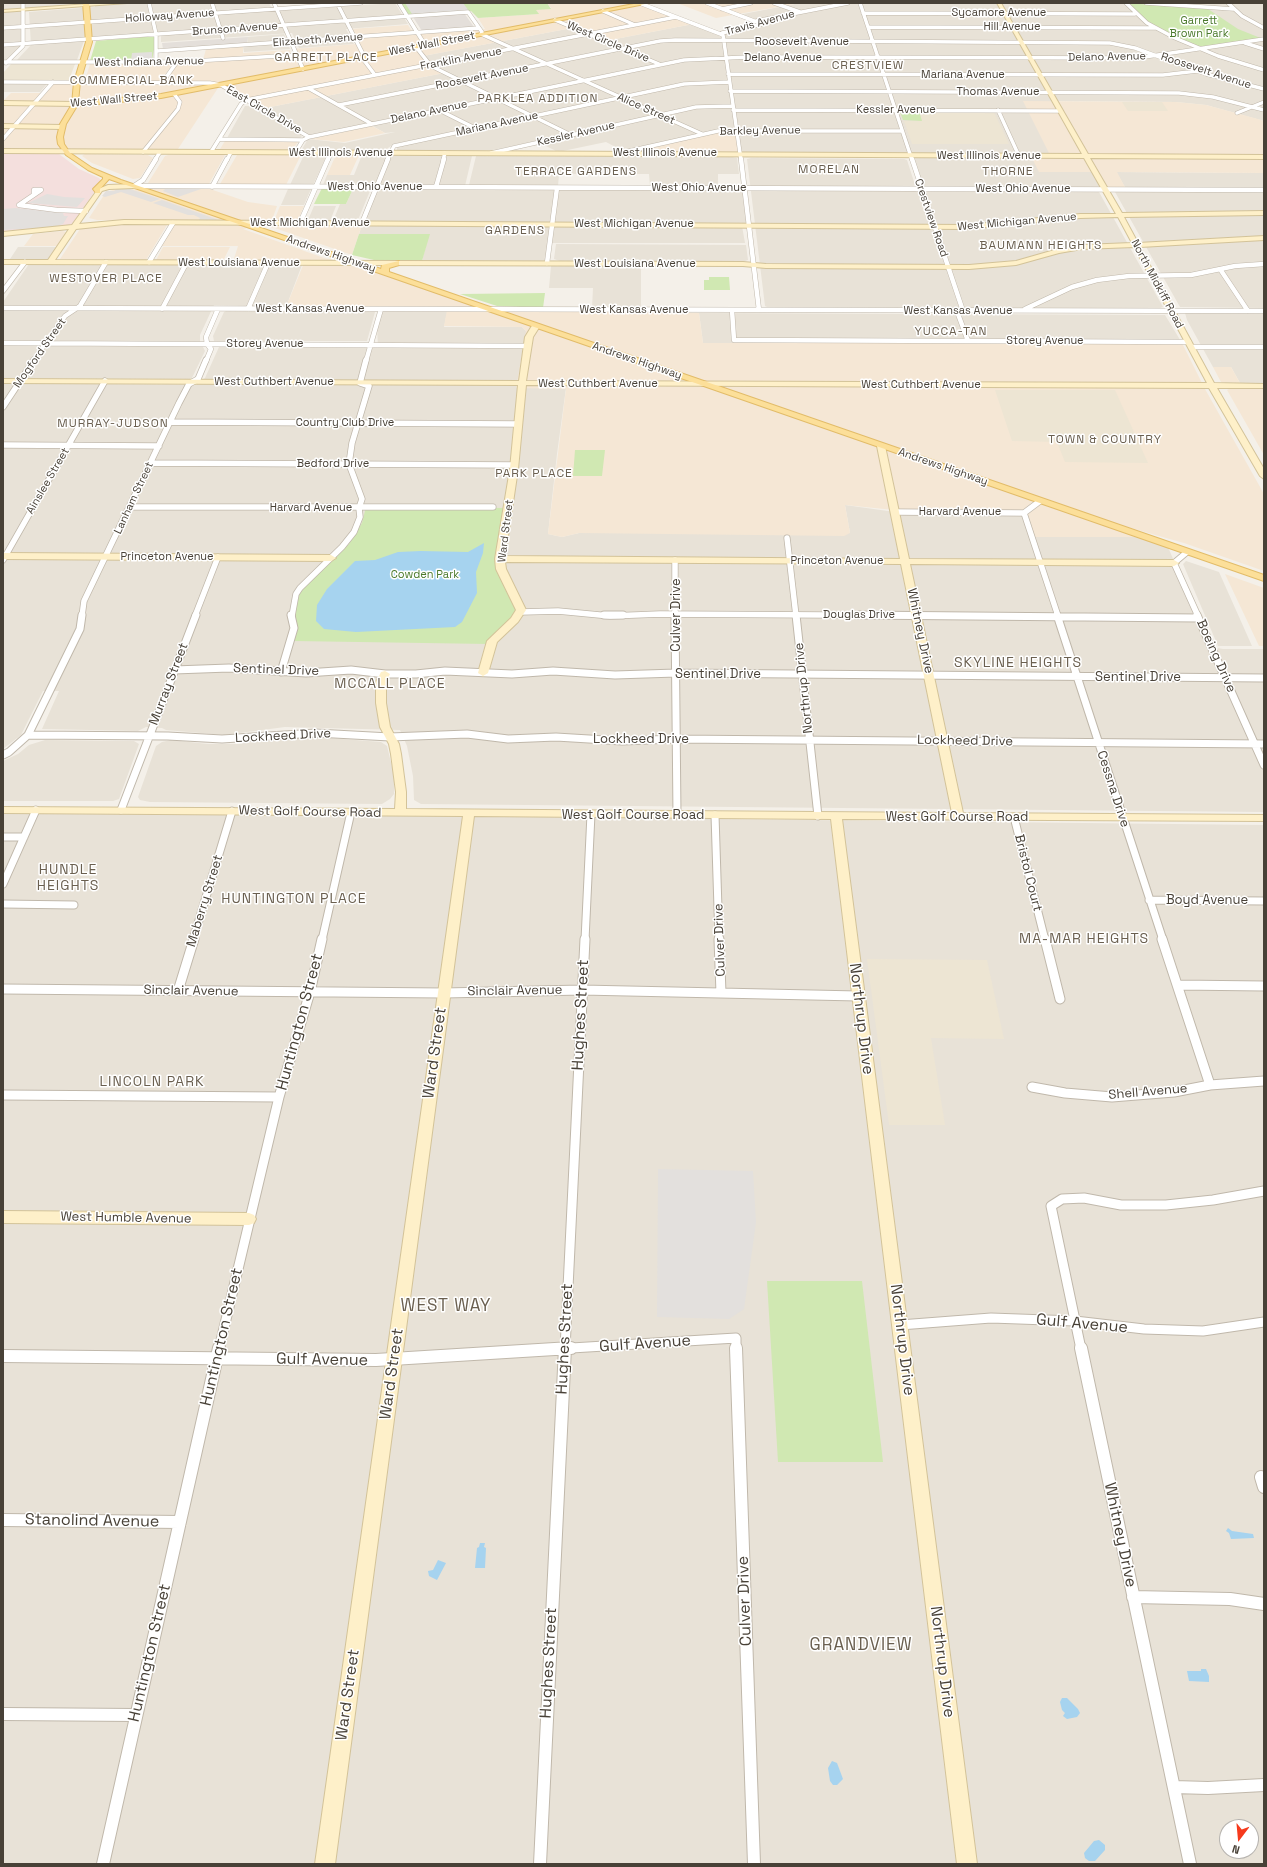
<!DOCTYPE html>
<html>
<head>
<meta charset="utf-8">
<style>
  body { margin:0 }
  #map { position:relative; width:1267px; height:1867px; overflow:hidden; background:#f4f0e9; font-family:"Space Grotesk",sans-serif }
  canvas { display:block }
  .frame { position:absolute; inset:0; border:4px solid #484137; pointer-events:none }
  .north { position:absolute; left:1219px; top:1819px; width:40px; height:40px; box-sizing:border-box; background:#fff; border:1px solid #b6b3af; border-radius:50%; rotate:196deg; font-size:11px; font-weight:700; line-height:16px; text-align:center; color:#484137 }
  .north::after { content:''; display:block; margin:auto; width:14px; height:18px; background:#f63a1d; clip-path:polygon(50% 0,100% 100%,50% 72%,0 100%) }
</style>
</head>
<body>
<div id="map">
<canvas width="1267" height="1867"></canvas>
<div class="frame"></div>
<div class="north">N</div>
</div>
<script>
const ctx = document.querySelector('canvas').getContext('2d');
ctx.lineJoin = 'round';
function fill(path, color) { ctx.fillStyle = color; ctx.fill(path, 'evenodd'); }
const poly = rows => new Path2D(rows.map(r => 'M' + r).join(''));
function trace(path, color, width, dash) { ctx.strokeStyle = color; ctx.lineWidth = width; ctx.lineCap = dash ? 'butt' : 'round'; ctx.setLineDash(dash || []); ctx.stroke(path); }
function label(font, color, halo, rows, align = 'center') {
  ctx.font = font + ' "Space Grotesk",sans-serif'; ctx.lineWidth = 3; ctx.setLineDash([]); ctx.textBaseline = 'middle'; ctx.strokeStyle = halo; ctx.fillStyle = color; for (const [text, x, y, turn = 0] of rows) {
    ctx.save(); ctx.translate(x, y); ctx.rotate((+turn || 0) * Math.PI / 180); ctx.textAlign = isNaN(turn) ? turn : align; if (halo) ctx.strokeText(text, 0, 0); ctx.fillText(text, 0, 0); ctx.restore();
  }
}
fill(poly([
  [3,3,87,3,87,6,24,10,24,46,3,67],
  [95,3,269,3,273,11,395,3,408,24,346,29,354,44,299,48,292,33,161,42,161,33,84,41,77,60,74,61,16,61,31,45,29,12,95,7],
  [800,3,1264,3,1264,121,1206,105,1176,102,1053,101,1103,189,921,189,909,155,625,152,606,142,558,152,536,141,493,150,397,150,397,147,415,143,410,141,394,144,385,150,304,150,302,149,308,139,345,143,395,132,385,133,369,124,308,137,260,109,444,73,428,65,423,56,572,28,605,41,693,24,718,33,762,24,738,15],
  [284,34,290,49,244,52,243,46,247,46,248,37],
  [3,84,47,84,40,92,3,92],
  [245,106,251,106,302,136,300,138,227,138],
  [304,155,327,155,313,185,290,185],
  [362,155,472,156,465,186,323,185,327,175,354,175],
  [476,156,732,157,737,158,739,174,718,174,718,186,650,186,649,174,559,174,558,186,469,185],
  [751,158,904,159,907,160,915,185,911,187,912,190,917,192,1099,192,1163,307,1157,309,767,307,765,306,747,159],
  [1116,172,1264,173,1264,189,1126,189],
  [375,187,745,188,749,224,742,226,745,243,550,243,548,263,422,261,429,234,359,234],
  [288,189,311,189,304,205,281,205],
  [353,189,370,191,358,220,333,221,340,204,346,204],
  [1264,190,1264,308,1180,307,1115,192],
  [314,206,336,206,330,221,308,220],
  [556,244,746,245,748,260,742,262,560,261,554,259],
  [18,247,57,247,48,259,10,259],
  [29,264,261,265,302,265,286,307,214,305,200,335,200,341,205,351,192,378,190,379,3,378,3,302],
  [551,266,641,266,641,308,592,308,593,288,549,288],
  [382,309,448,309,444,327,522,327,526,331,566,388,557,454,548,534,562,537,579,533,850,533,845,505,895,512,1024,512,1032,537,1144,537,1167,545,1212,647,1223,649,1264,649,1264,812,421,804,414,800,413,776,407,746,400,730,285,727,224,735,166,730,162,728,146,727,138,731,42,729,59,691,43,691,21,735,3,749,3,383,196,385,205,378,219,347,378,348,377,327],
  [226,311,375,312,367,341,214,341,213,336,224,312],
  [699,313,1165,315,1182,343,703,343],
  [1185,313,1264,313,1264,383,1240,383,1231,367,1213,367,1187,320],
  [1186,561,1219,572,1252,646,1218,646,1183,564],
  [317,737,381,742,387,746,394,775,394,794,390,799,382,804,150,802,140,800,138,797,156,746,162,742,171,740,208,744,238,744,287,738],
  [45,740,134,741,139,744,119,799,113,801,3,801,3,761,18,754,29,745],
  [3,811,1264,825,1264,1864,3,1864],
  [1227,1827,1251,1827,1251,1851,1227,1851]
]), '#e8e2d7');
fill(poly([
  [547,3,647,3,642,4,693,24,605,41,572,28,423,56,428,65,444,73,260,109,220,85,176,152,3,152,3,101,11,93,43,93,52,82,85,85,158,85,162,83,177,63,295,55,293,49,357,44,350,29,408,25,414,34,485,29,478,18,538,14,535,10,551,8],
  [677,3,800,3,716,18],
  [243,46,243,53,290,50,291,54,203,60,206,49],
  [90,64,173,64,160,81,88,81,85,80],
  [1023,101,1176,102,1206,105,1258,119,1264,121,1264,173,1117,172,1126,189,1106,189,1093,172,1039,172,1031,156,1050,155],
  [372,126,385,133,344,142,310,139],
  [716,131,736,131,741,155,625,152],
  [225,141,298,142,292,150,220,149],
  [85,154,148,155,153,158,140,178,133,179,92,163,82,156],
  [168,155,225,155,209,184,148,183,165,156],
  [237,155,301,155,286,185,220,184],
  [336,155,359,155,350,175,327,175],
  [121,188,210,189,248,202,277,206,271,223,243,229,324,258,345,262,485,310,699,313,703,343,1182,343,1205,389,1264,494,1264,571,1184,543,1070,511,1142,537,1032,537,1023,513,894,510,845,505,850,533,844,536,579,533,562,537,548,534,566,389,516,388,526,331,522,327,444,326,447,310,286,307,304,263,233,262,238,246,161,246,172,222,97,220,89,218,106,192],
  [280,206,304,206,298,220,274,221],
  [115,224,167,225,146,260,60,259,80,229],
  [271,225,362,225,352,255,269,226],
  [62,231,67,232,57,246,24,246,33,234],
  [163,247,230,247,223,261,156,260],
  [1213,367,1231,367,1240,383,1221,382],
  [1229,389,1264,389,1264,455,1227,390],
  [1225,574,1264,588,1264,646,1259,646]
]), '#f5e7d5');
fill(poly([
  [464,13,474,27,422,31,413,17],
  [248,37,247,44,163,49,162,43]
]), '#e4dfda');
fill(poly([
  [11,64,75,64,69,80,3,80,3,73],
  [1122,102,1162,102,1168,111,1128,111],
  [919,112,994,112,1009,144,912,144,904,121,922,121],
  [995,390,1115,390,1148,463,1065,462,1057,442,1012,441],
  [867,959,987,960,1004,1039,931,1038,945,1125,889,1125]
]), '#ede5d3');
fill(poly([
  [3,154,59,154,79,169,99,178,102,181,70,227,3,231]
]), '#f4dfdd');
fill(poly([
  [399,3,547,3,551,9,536,10,539,14,478,18,471,11,407,16],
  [1126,3,1208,9,1238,29,1263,39,1199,49,1151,26],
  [154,36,155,44,152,61,90,61,96,41],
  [919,111,922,121,903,120,900,112],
  [322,188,353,189,346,204,314,204],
  [359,234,430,234,422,261,374,260,352,255],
  [709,277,729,277,730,290,704,290,704,280,709,280],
  [545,293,543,308,497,306,460,294],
  [575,450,605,450,602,476,573,476],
  [366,507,508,508,500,558,521,606,489,644,293,641,296,621,295,612,298,596,302,590,349,544,362,523],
  [767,1281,862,1281,883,1462,778,1462]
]), '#d0e8b2');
fill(poly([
  [405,3,463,3,469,11,412,14],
  [152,52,152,61,131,61,132,53],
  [166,188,197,188,201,189,178,197,163,191],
  [117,189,130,189,160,199,151,202,121,192,105,197,102,196,106,191,114,191],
  [47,194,64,197,85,198,77,207,28,203],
  [162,200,216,219,217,220,198,221,200,218,194,215,188,215,153,203],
  [16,208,63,213,64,216,68,216,63,224,54,227,3,230,3,209],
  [658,1169,753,1171,756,1222,744,1309,729,1319,657,1317]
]), '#e3e0dd');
fill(poly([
  [484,543,483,553,476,572,477,593,462,622,455,627,356,632,324,629,316,621,317,605,327,589,355,561,375,560,398,552,421,551,468,552],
  [1228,1528,1232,1531,1253,1534,1254,1538,1231,1539,1229,1533,1226,1531],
  [480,1543,485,1543,484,1547,486,1548,485,1568,475,1568,477,1548,479,1547],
  [438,1560,446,1563,437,1580,429,1576,428,1571,433,1570],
  [1201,1669,1206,1669,1209,1676,1209,1682,1189,1681,1187,1671,1201,1671],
  [1062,1698,1067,1698,1078,1709,1080,1713,1077,1717,1067,1719,1063,1716,1065,1713,1062,1710,1060,1702],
  [832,1761,837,1763,843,1779,837,1785,833,1785,830,1781,828,1768],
  [1099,1840,1105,1845,1105,1850,1095,1861,1089,1861,1085,1858,1084,1853,1094,1841]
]), '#a6d3ef');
const streetFar5 = poly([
  [149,3,156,34,156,62],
  [212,3,223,38],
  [274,3,303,69],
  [337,3,363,54,363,59,375,75],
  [399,3,425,45],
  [707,3,762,24,722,33,723,35],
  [774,3,800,12],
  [860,3,912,160],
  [1126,3,1147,23,1175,38,1218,56,1264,70],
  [1146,3,1233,9],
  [1228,3,1242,16,1264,28],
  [642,4,723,35,741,160],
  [722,9,751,3],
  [603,11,635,25],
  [863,13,1135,14],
  [555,20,659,64],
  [756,21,848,3],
  [868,27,1155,28],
  [3,28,361,3],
  [1245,43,1264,49],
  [3,45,468,12,482,32,481,34,702,134],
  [416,47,431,66,571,135],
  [157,51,479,28],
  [3,62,177,62,296,55],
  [6,63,23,46,23,3],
  [728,74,1163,75,1197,71],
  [3,82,210,83,221,85,309,137,303,140,295,153],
  [162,83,177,62],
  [308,88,372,124],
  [730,91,1179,93,1213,97,1264,110],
  [339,105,660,41,675,40,1110,43,1135,48,1206,74,1264,89],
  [439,110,475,128],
  [733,110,1058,111],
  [998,110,1019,156],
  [1237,113,1264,102],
  [309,137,684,60,748,57,1138,58,1264,39],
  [3,139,53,82],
  [219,139,303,140],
  [143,152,178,109,180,102,174,94],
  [211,152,241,104,246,100,676,17],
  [491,153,696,107,732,106],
  [620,153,718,131,902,131],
  [155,160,160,152],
  [227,160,231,152],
  [328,160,331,153],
  [387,160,394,146,684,84,729,82],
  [443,160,445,153]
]);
const streetFar4 = poly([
  [741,159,759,310],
  [912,159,963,311,958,314,968,341],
  [134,186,1264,190],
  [134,186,143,180,156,159],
  [212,187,227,159],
  [436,187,444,159],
  [34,194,34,190,41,190,19,205,57,210,86,211],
  [300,223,328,159],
  [362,223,388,159],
  [149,262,173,223],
  [547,263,557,188],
  [1220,269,1248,311],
  [3,291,25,262],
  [3,308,1264,311],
  [162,309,187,262],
  [248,309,268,263],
  [1025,309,1072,287,1097,280,1129,276,1191,275,1235,266,1264,264],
  [732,310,734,340,1189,342],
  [3,343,528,346],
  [1192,347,1264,347],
  [33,361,65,316,80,306,106,262],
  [206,361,211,349,207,344,206,337,218,309],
  [366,361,381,309]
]);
const streetFar3 = poly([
  [3,407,34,360],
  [170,422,519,424],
  [3,445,159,446],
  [151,463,514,465],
  [1040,501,1024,513,1058,616],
  [130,507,493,507],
  [895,512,1024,513],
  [787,538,796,616],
  [1187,552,1174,563,1198,616],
  [3,560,105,381],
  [675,560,675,616],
  [521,612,558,611,610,616,660,614,992,616],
  [82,616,84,601,179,403,189,384,198,379,206,360],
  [195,616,218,557],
  [292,616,296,594,300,588,342,547,354,532,360,517,359,508,362,499,349,464,352,443,369,386,360,383,366,360]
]);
const streetFar2 = poly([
  [604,615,623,615],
  [675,615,677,815],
  [796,615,818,816],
  [857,615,1198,618],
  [1057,615,1163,940],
  [1197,615,1264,765],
  [174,670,229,668,306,673,351,670,385,674,416,674,445,671,512,674,553,671,615,675,676,673,1264,678],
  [281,672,294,628,291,615],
  [28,735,80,629,82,615],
  [3,755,9,752,28,735,168,736,222,739,316,733,390,737,467,734,508,739,556,737,622,741,676,739,1264,744],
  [121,810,196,615],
  [715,815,719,940],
  [1014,817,1045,940],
  [3,837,24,837],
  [3,884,36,810],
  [1149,900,1264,901],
  [3,904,74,905],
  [193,940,232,811],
  [322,940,351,812],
  [585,940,591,814]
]);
const streetFar1 = poly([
  [719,939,721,993],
  [1045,939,1060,999],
  [1162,939,1210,1085],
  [1178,985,1264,986],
  [3,989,444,993,582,990,858,996],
  [178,991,194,939],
  [1032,1087,1065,1093,1112,1097,1174,1092,1210,1085,1264,1081],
  [3,1095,279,1097],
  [900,1325,991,1318,1075,1321,1144,1329,1203,1331,1264,1322],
  [219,1349,279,1097,310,992,322,939],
  [555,1349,736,1338,736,1349],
  [565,1349,585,939],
  [1081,1349,1051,1206,1062,1199,1084,1198,1121,1205,1166,1205,1213,1200,1264,1191]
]);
const street = poly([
  [736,1348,754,1864],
  [1081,1348,1190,1864],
  [3,1356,376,1360,571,1348],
  [1261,1477,1264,1487],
  [3,1520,180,1522],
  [1133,1597,1230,1599,1264,1604],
  [3,1714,136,1715],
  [1174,1787,1208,1788,1264,1785],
  [103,1864,219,1348],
  [540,1864,565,1348]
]);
const secondary = poly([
  [103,3,127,3,3,12,3,10,103,3],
  [997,3,1001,3,1088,154,1264,155,1264,159,1090,158,1122,213,1264,211,1264,215,1124,217,1138,243,1264,236,1264,240,1140,247,1214,383,1264,384,1264,388,1217,388,1264,469,1264,479,1260,476,1209,388,526,385,518,469,505,556,900,559,877,446,881,444,885,446,909,559,1174,560,1179,563,1174,566,910,564,963,813,1264,815,1264,821,842,819,977,1864,957,1864,831,819,474,816,335,1864,315,1864,463,816,3,813,3,807,395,809,396,792,391,754,389,744,380,727,376,703,376,682,381,672,385,671,390,674,386,682,386,703,390,727,399,744,401,754,406,792,406,809,952,813,901,564,505,562,506,569,526,610,518,622,497,642,488,673,483,676,478,673,487,641,511,618,516,610,496,569,495,559,510,469,518,385,3,383,3,379,519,381,525,337,533,324,536,324,540,326,533,337,526,381,1207,383,1134,247,1082,249,1059,253,1016,265,969,269,766,268,743,266,3,264,3,260,48,260,69,229,3,236,3,232,72,225,98,189,108,185,134,184,137,186,134,188,109,189,102,191,79,224,124,220,967,225,1080,214,1116,214,1084,158,3,153,3,149,1082,154,997,3],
  [1118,217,1132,243,1082,245,1058,249,1016,261,969,265,766,264,743,262,55,260,76,229,124,224,967,229,1080,218,1118,217],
  [3,101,75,102,78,104,75,106,3,105,3,101],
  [3,124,62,125,65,127,62,129,3,128,3,124],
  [3,553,331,555,336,558,331,561,3,559,3,553],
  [3,1211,249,1213,254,1215,256,1219,254,1223,249,1225,3,1223,3,1211]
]);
const primary = poly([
  [83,3,89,3,92,42,80,82,78,102,161,94,639,3,650,3,161,98,77,106,66,124,63,137,64,144,70,153,92,168,121,180,381,269,382,265,399,261,399,265,389,268,389,272,1264,575,1264,581,109,179,100,189,100,193,96,193,93,189,103,179,103,177,88,170,66,155,58,144,57,137,60,124,72,104,74,82,86,42,83,3]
]);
trace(streetFar5, '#c0b8ab', 4.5);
trace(streetFar4, '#c0b8ab', 5.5);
trace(streetFar3, '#c0b8ab', 7);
trace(streetFar2, '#c0b8ab', 9);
trace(streetFar1, '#c0b8ab', 11);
trace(street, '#c0b8ab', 14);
trace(secondary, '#d3c399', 2);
trace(primary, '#e2bc69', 2);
trace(streetFar5, '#fff', 3.5);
trace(streetFar4, '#fff', 4.5);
trace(streetFar3, '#fff', 5.5);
trace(streetFar2, '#fff', 7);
trace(streetFar1, '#fff', 9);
trace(street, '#fff', 12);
fill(secondary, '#fef0c9');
fill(primary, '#fcdf99');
label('11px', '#484137', '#fff', [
  ["Sycamore Avenue",999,13],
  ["Holloway Avenue",170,16,-4],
  ["Travis Avenue",760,23,-15],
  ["Hill Avenue",1012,27],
  ["Brunson Avenue",235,29,-4],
  ["Elizabeth Avenue",318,40,-4],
  ["West Circle Drive",608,42,23],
  ["Roosevelt Avenue",802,42],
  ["West Wall Street",432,44,-11],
  ["Delano Avenue",1107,57,-1],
  ["Delano Avenue",783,58],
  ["Franklin Avenue",461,59,-11],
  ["West Indiana Avenue",149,62,-1],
  ["Roosevelt Avenue",1206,71,18],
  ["Mariana Avenue",963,75],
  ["Roosevelt Avenue",482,77,-11],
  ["Thomas Avenue",998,92],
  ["West Wall Street",114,100,-5],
  ["Alice Street",646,109,24],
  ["East Circle Drive",264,110,30],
  ["Kessler Avenue",896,110],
  ["Delano Avenue",429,112,-12],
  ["Mariana Avenue",497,124,-12],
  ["Barkley Avenue",760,131,-1],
  ["Kessler Avenue",576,134,-13],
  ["West Illinois Avenue",341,153],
  ["West Illinois Avenue",665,153],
  ["West Illinois Avenue",989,156],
  ["West Ohio Avenue",375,187],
  ["West Ohio Avenue",699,188],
  ["West Ohio Avenue",1023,189],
  ["Crestview Road",931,218,71],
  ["West Michigan Avenue",1017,222,-5],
  ["West Michigan Avenue",310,223],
  ["West Michigan Avenue",634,224],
  ["Andrews Highway",331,254,19],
  ["West Louisiana Avenue",239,263],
  ["West Louisiana Avenue",635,264],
  ["North Midkiff Road",1157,284,62],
  ["West Kansas Avenue",310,309],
  ["West Kansas Avenue",634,310],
  ["West Kansas Avenue",958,311],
  ["Storey Avenue",1045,341],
  ["Storey Avenue",265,344],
  ["Mogford Street",40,353,-55],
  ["Andrews Highway",637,361,19],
  ["West Cuthbert Avenue",274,382],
  ["West Cuthbert Avenue",598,384],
  ["West Cuthbert Avenue",921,385],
  ["Country Club Drive",345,423],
  ["Bedford Drive",333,464],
  ["Andrews Highway",943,467,19],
  ["Ainslee Street",48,481,-60],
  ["Lanham Street",134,498,-65],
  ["Harvard Avenue",311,508],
  ["Harvard Avenue",960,512],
  ["Ward Street",506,531,-83],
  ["Princeton Avenue",167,557],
  ["Princeton Avenue",837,561],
  ["Douglas Drive",859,615]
]);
label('11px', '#4a792b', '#fff', [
  ["Garrett",1199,21],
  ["Brown Park",1199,34],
  ["Cowden Park",425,575]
]);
ctx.letterSpacing = '1px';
label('12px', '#6a5f4f', '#fff', [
  ["GARRETT PLACE",326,58],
  ["CRESTVIEW",868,66],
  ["COMMERCIAL BANK",132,81],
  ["PARKLEA ADDITION",538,99],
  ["MORELAN",829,170],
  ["TERRACE GARDENS",576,172],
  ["THORNE",1008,172],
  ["GARDENS",515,231],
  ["BAUMANN HEIGHTS",1041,246],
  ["WESTOVER PLACE",106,279],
  ["YUCCA-TAN",951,332],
  ["MURRAY-JUDSON",113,424],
  ["TOWN & COUNTRY",1105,440],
  ["PARK PLACE",534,474]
]);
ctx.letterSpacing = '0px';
label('13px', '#484137', '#fff', [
  ["Culver Drive",676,615,-90],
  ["Whitney Drive",920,631,78],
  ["Boeing Drive",1216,656,66],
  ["Sentinel Drive",276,670,2],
  ["Sentinel Drive",718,674],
  ["Sentinel Drive",1138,677],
  ["Murray Street",169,684,-69],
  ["Northrup Drive",804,688,-96],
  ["Lockheed Drive",283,736,-3],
  ["Lockheed Drive",641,739],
  ["Lockheed Drive",965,741,1],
  ["Cessna Drive",1113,789,72],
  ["West Golf Course Road",310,812,1],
  ["West Golf Course Road",633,815],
  ["West Golf Course Road",957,817],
  ["Bristol Court",1028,873,76],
  ["Boyd Avenue",1207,900],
  ["Maberry Street",205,901,-73],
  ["Culver Drive",720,940,-92],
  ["Sinclair Avenue",191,991,1],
  ["Sinclair Avenue",515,991,-1],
  ["Shell Avenue",1148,1092,-5],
  ["West Humble Avenue",126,1218,1]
]);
ctx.letterSpacing = '1px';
label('14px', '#6a5f4f', '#fff', [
  ["SKYLINE HEIGHTS",1018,663],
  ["MCCALL PLACE",390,684],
  ["HUNDLE",68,870],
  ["HEIGHTS",68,886],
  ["HUNTINGTON PLACE",294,899],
  ["MA-MAR HEIGHTS",1084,939],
  ["LINCOLN PARK",152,1082]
]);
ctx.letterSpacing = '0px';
label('16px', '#484137', '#fff', [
  ["Hughes Street",581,1015,-87],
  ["Northrup Drive",861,1019,83],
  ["Huntington Street",300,1022,-75],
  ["Ward Street",435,1053,-82],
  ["Gulf Avenue",1082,1324,5],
  ["Huntington Street",222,1337,-77],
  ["Hughes Street",565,1339,-87],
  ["Northrup Drive",902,1340,83],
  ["Gulf Avenue",645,1344,-4],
  ["Gulf Avenue",322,1360,1],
  ["Ward Street",392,1374,-82],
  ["Stanolind Avenue",92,1521,1],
  ["Whitney Drive",1120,1535,78],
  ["Culver Drive",745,1601,-92],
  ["Huntington Street",150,1653,-77],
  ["Northrup Drive",942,1662,83],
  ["Hughes Street",549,1663,-87],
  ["Ward Street",348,1695,-82]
]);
ctx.letterSpacing = '1px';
label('17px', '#6a5f4f', '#fff', [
  ["WEST WAY",446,1306],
  ["GRANDVIEW",861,1645]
]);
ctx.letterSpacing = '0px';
</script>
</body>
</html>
